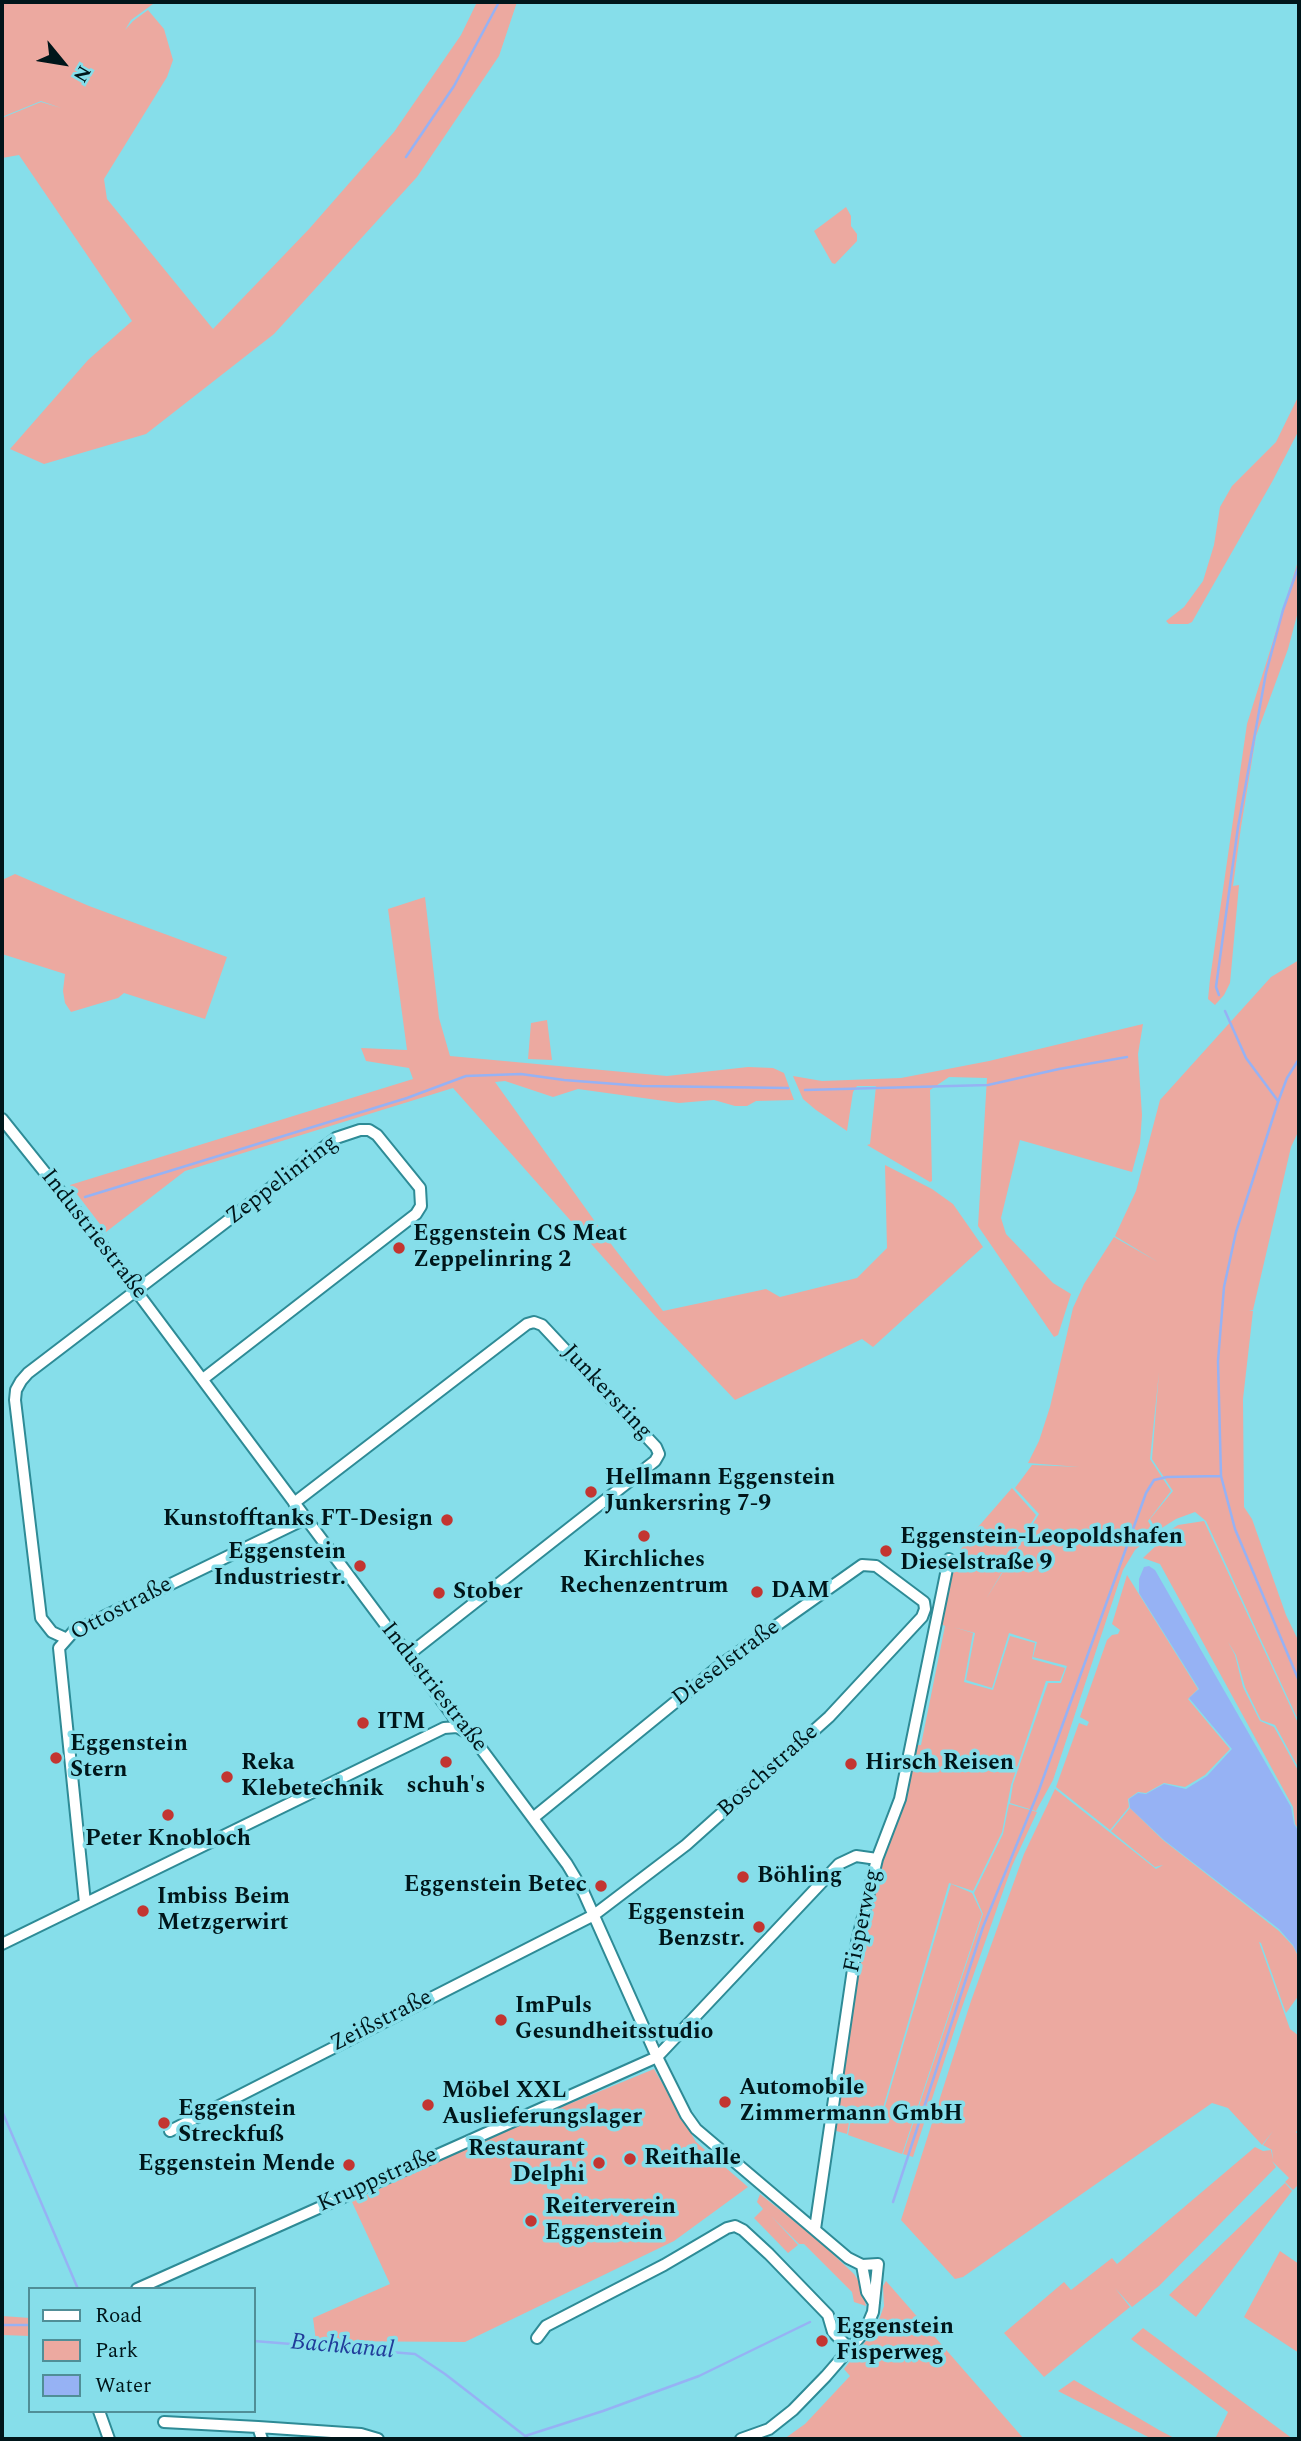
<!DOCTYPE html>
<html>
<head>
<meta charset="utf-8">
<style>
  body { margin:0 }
  #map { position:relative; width:1301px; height:2441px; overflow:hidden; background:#86deea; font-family:Spectral,serif }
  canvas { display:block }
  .frame { position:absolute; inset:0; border:4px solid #00161a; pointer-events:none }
  .legend { position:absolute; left:28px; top:2287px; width:228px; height:126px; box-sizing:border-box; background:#86deea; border:2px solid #508e97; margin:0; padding:9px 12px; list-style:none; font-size:21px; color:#00161a }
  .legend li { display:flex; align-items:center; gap:14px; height:35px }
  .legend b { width:35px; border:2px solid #508e97 }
  .north { position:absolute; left:28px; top:28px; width:70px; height:70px; -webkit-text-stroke:5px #86deea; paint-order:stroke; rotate:120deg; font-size:19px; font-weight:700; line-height:28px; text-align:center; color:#00161a }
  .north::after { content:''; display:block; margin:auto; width:24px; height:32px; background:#00161a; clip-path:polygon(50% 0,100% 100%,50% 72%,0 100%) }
</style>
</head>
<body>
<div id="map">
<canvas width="1301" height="2441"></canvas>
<div class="frame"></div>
<ul class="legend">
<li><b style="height:9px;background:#fff"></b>Road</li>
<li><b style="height:19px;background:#eca9a0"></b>Park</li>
<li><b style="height:19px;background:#96b2f4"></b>Water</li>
</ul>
<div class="north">N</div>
</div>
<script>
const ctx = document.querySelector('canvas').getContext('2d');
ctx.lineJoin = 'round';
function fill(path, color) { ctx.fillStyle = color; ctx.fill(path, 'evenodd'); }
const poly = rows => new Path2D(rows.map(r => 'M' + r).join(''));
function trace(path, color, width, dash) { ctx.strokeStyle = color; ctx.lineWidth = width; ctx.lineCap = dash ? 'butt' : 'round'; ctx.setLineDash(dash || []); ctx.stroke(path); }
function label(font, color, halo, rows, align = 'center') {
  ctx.font = font + ' Spectral,serif'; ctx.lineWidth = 7; ctx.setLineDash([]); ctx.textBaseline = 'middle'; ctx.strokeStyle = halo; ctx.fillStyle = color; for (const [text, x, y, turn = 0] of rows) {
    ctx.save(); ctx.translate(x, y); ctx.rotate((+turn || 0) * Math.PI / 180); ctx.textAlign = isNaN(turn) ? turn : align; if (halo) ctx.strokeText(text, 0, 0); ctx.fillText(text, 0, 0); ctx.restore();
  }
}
fill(poly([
  [2,2,152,2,153,4,131,20,125,30,133,21,148,10,164,29,173,60,167,77,104,179,107,199,213,329,309,229,394,132,461,35,477,2,517,2,499,56,417,177,274,334,146,434,44,464,10,449,88,360,132,321,19,155,2,158,2,118,41,102,61,108,41,101,2,117],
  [846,207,851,216,851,226,857,234,857,241,835,264,832,263,814,231],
  [1299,395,1299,430,1272,482,1192,622,1188,624,1169,624,1166,621,1184,607,1203,581,1214,545,1220,507,1232,486,1276,442],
  [1299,558,1299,608,1288,649,1256,736,1241,827,1233,886,1239,885,1230,983,1224,995,1215,1005,1208,999,1210,979,1247,724],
  [15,874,89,906,227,957,205,1019,124,993,118,998,71,1012,65,1003,63,991,65,974,2,954,2,880],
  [425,897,439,1018,450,1056,667,1076,748,1067,773,1068,784,1073,794,1100,756,1101,747,1106,735,1106,714,1100,679,1103,578,1089,553,1097,505,1081,495,1082,614,1248,663,1311,766,1289,780,1297,857,1278,887,1248,885,1165,932,1189,953,1204,983,1247,873,1347,862,1339,735,1400,656,1317,453,1088,185,1171,106,1232,70,1185,413,1079,409,1068,366,1061,361,1048,407,1050,388,909],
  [1299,960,1299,1130,1291,1147,1253,1310,1249,1311,1253,1311,1243,1399,1244,1507,1252,1519,1286,1615,1299,1642,1299,1722,1206,1521,1195,1512,1176,1519,1157,1531,1150,1519,1173,1491,1152,1459,1159,1372,1150,1459,1171,1491,1148,1521,1155,1533,1135,1550,1123,1570,1053,1780,1036,1811,1010,1803,1013,1784,1048,1683,1061,1683,1067,1666,1033,1657,1037,1642,1009,1633,992,1688,966,1680,975,1633,953,1627,973,1633,964,1682,993,1690,1010,1636,1035,1643,1032,1659,1065,1668,1060,1681,1046,1681,1011,1785,1002,1832,973,1891,949,1883,880,2118,851,2110,847,2134,833,2130,862,1941,876,1882,909,1783,916,1745,921,1745,945,1626,941,1624,953,1560,972,1534,1012,1488,1036,1515,986,1599,1039,1514,1015,1488,1032,1465,1080,1467,1028,1463,1039,1441,1050,1407,1073,1308,1084,1284,1114,1237,1158,1262,1115,1236,1136,1191,1160,1100,1271,977],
  [547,1020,552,1060,528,1059,531,1023],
  [1143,1024,1138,1054,1142,1115,1140,1143,1132,1172,1020,1140,1001,1218,1006,1234,1053,1283,1071,1294,1058,1335,1054,1337,978,1226,987,1078,949,1077,930,1090,932,1181,930,1182,867,1145,870,1144,876,1086,857,1086,853,1092,847,1131,816,1110,803,1099,793,1076,822,1081,901,1078,989,1061],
  [1204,1521,1299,1725,1299,1769,1275,1725,1261,1720,1245,1687,1236,1655,1228,1642,1235,1655,1243,1687,1260,1721,1274,1727,1299,1772,1299,1830,1295,1824,1293,1807,1160,1564,1143,1558,1160,1542,1165,1546,1172,1543,1166,1533,1178,1525],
  [1127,1575,1198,1689,1188,1699,1230,1749,1205,1775,1185,1787,1164,1783,1146,1793,1138,1792,1128,1799,1129,1807,1110,1830,1056,1787,1079,1723,1087,1726,1089,1722,1080,1717,1107,1640,1112,1635,1118,1634,1120,1630,1112,1624],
  [1055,1789,1156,1869,1163,1865,1155,1867,1111,1831,1130,1808,1163,1840,1279,1931,1293,1946,1299,1958,1299,1995,1286,2013,1261,1943,1259,1942,1290,2029,1299,2036,1299,2125,1296,2133,1299,2132,1299,2187,1297,2186,1293,2190,1285,2182,1289,2178,1272,2161,1276,2167,1159,2286,1132,2307,1115,2288,1130,2307,1044,2377,1004,2333,1064,2282,1071,2290,1112,2258,1117,2264,1255,2147,1263,2151,1271,2150,1273,2160,1272,2150,1263,2145,1273,2131,1262,2145,1228,2108,1212,2103,963,2277,955,2279,901,2220,971,2001,1024,1854],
  [1009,1804,1037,1812,1012,1866,960,2013,913,2157,903,2154,983,1914,974,1893,1003,1834],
  [951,1884,972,1893,982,1914,902,2154,848,2135,852,2112,881,2120],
  [654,2069,696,2142,748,2187,674,2241,465,2342,316,2341,313,2318,390,2284,352,2202,491,2136],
  [1285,2183,1292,2191,1196,2317,1169,2295],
  [760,2194,819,2241,854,2274,861,2285,866,2306,854,2302,852,2292,804,2244,799,2244,771,2216,798,2245,788,2253,754,2218,763,2209,757,2202],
  [1280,2251,1299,2264,1299,2353,1244,2317],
  [886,2281,1024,2439,784,2439,805,2424,850,2376,844,2369,876,2328,884,2306,883,2286],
  [2,2316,30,2318,30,2336,2,2335],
  [1143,2328,1293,2439,1215,2439,1228,2412,1131,2339],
  [1074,2380,1159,2430,1176,2439,1152,2439,1058,2391]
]), '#eca9a0');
fill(poly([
  [1149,1566,1155,1570,1291,1807,1294,1824,1299,1832,1299,1957,1293,1945,1279,1929,1164,1840,1130,1808,1129,1799,1138,1793,1146,1794,1164,1784,1186,1789,1207,1776,1232,1749,1189,1698,1199,1689,1139,1593,1139,1579,1144,1567]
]), '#96b2f4');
trace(poly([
  [406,157,454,86,499,2],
  [1219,995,1216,987,1238,827,1266,673,1283,610,1299,565],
  [1225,1011,1246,1058,1278,1101],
  [1299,1059,1287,1078,1278,1102,1236,1232,1224,1287,1218,1361,1221,1476,1235,1529,1299,1681],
  [805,1090,988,1085,1059,1069,1127,1057],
  [85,1197,407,1098,466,1076,521,1074,564,1080,642,1086,788,1088],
  [2,2111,78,2289],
  [893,2202,983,1927,1039,1790,1146,1493,1154,1480,1167,1477,1221,1476],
  [2,2325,30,2325],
  [254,2341,415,2354,445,2374,529,2439],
  [525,2436,603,2411,699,2376,810,2322]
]), '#96b2f4', 2.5);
const minor = poly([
  [2,1119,87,1225,408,1655,453,1716,457,1727,471,1735,567,1864,582,1889,657,2057,686,2115,696,2129,848,2258,862,2265,878,2264,873,2312,865,2331,826,2376,793,2410,769,2429,741,2439],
  [294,1503,527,1324,534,1322,542,1325,656,1447,659,1454,655,1461,408,1655],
  [65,1638,52,1632,41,1618,15,1400,16,1390,21,1381,28,1373,336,1138,360,1130,369,1130,377,1135,420,1188,421,1206,416,1214,203,1379],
  [85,1903,59,1648,74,1631,305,1519],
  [2,1944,444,1728,457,1727],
  [170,2131,594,1915,686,1845,829,1717,922,1617,925,1609,924,1602,876,1566,862,1565,722,1664,533,1818],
  [815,2229,857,1942,877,1859,900,1799,949,1559],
  [862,2265,867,2292,874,2303],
  [137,2289,657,2057,839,1864,856,1856,877,1859],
  [537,2338,546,2326,664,2265,727,2228,735,2226,743,2230,769,2254,828,2315,833,2332,850,2349],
  [99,2411,109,2439],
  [164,2422,258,2427],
  [262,2439,258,2427,361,2434,378,2439]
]);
trace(minor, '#2e8b96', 14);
trace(minor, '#fff', 10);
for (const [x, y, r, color] of [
  [399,1248,7,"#c33531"],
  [591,1492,7,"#c33531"],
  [447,1520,7,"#c33531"],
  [644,1536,7,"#c33531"],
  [886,1551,7,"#c33531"],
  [360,1566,7,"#c33531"],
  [757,1592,7,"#c33531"],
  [439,1593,7,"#c33531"],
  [363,1723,7,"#c33531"],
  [56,1758,7,"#c33531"],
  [446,1762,7,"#c33531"],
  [851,1764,7,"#c33531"],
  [227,1777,7,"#c33531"],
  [168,1815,7,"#c33531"],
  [743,1877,7,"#c33531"],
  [601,1886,7,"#c33531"],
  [143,1911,7,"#c33531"],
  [759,1927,7,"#c33531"],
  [501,2020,7,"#c33531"],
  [725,2102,7,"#c33531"],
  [428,2105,7,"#c33531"],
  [164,2123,7,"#c33531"],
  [630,2159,7,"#c33531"],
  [599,2163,7,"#c33531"],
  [349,2165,7,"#c33531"],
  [531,2221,7,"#c33531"],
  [822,2341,7,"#c33531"]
]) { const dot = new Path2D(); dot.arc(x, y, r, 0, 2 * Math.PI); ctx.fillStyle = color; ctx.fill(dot); trace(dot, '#86deea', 2.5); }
label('23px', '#00161a', '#86deea', [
  ["Zeppelinring",283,1181,-37],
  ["Industriestraße",93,1235,52],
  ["Junkersring",606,1393,47],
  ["Ottostraße",122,1610,-28],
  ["Dieselstraße",727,1664,-37],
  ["Industriestraße",433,1688,52],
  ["Boschstraße",769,1772,-42],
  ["Fisperweg",864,1921,-78],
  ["Zeißstraße",382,2022,-27],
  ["Kruppstraße",378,2181,-24]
]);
label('bold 23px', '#00161a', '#86deea', [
  ["Eggenstein CS Meat",413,1235],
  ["Zeppelinring 2",413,1261],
  ["Hellmann Eggenstein",605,1479],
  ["Junkersring 7-9",605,1505],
  ["Kunstofftanks FT-Design",433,1520,"right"],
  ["Eggenstein-Leopoldshafen",900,1538],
  ["Dieselstraße 9",900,1564],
  ["Eggenstein",346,1553,"right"],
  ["Industriestr.",346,1579,"right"],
  ["Kirchliches",644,1561,"center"],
  ["Rechenzentrum",644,1587,"center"],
  ["DAM",771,1592],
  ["Stober",453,1593],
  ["ITM",377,1723],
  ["Eggenstein",70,1745],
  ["Stern",70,1771],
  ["Reka",241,1764],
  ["Klebetechnik",241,1790],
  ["Hirsch Reisen",865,1764],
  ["schuh's",446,1787,"center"],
  ["Peter Knobloch",168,1840,"center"],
  ["Böhling",757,1877],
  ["Eggenstein Betec",587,1886,"right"],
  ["Imbiss Beim",157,1898],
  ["Metzgerwirt",157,1924],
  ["Eggenstein",745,1914,"right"],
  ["Benzstr.",745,1940,"right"],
  ["ImPuls",515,2007],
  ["Gesundheitsstudio",515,2033],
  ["Automobile",739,2089],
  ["Zimmermann GmbH",739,2115],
  ["Möbel XXL",442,2092],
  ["Auslieferungslager",442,2118],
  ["Eggenstein",178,2110],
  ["Streckfuß",178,2136],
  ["Restaurant",585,2150,"right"],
  ["Delphi",585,2176,"right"],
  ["Reithalle",644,2159],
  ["Eggenstein Mende",335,2165,"right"],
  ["Reiterverein",545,2208],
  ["Eggenstein",545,2234],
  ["Eggenstein",836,2328],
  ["Fisperweg",836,2354]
], 'left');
label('italic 24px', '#213c9a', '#86deea', [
  ["Bachkanal",342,2348,5]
]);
</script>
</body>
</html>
